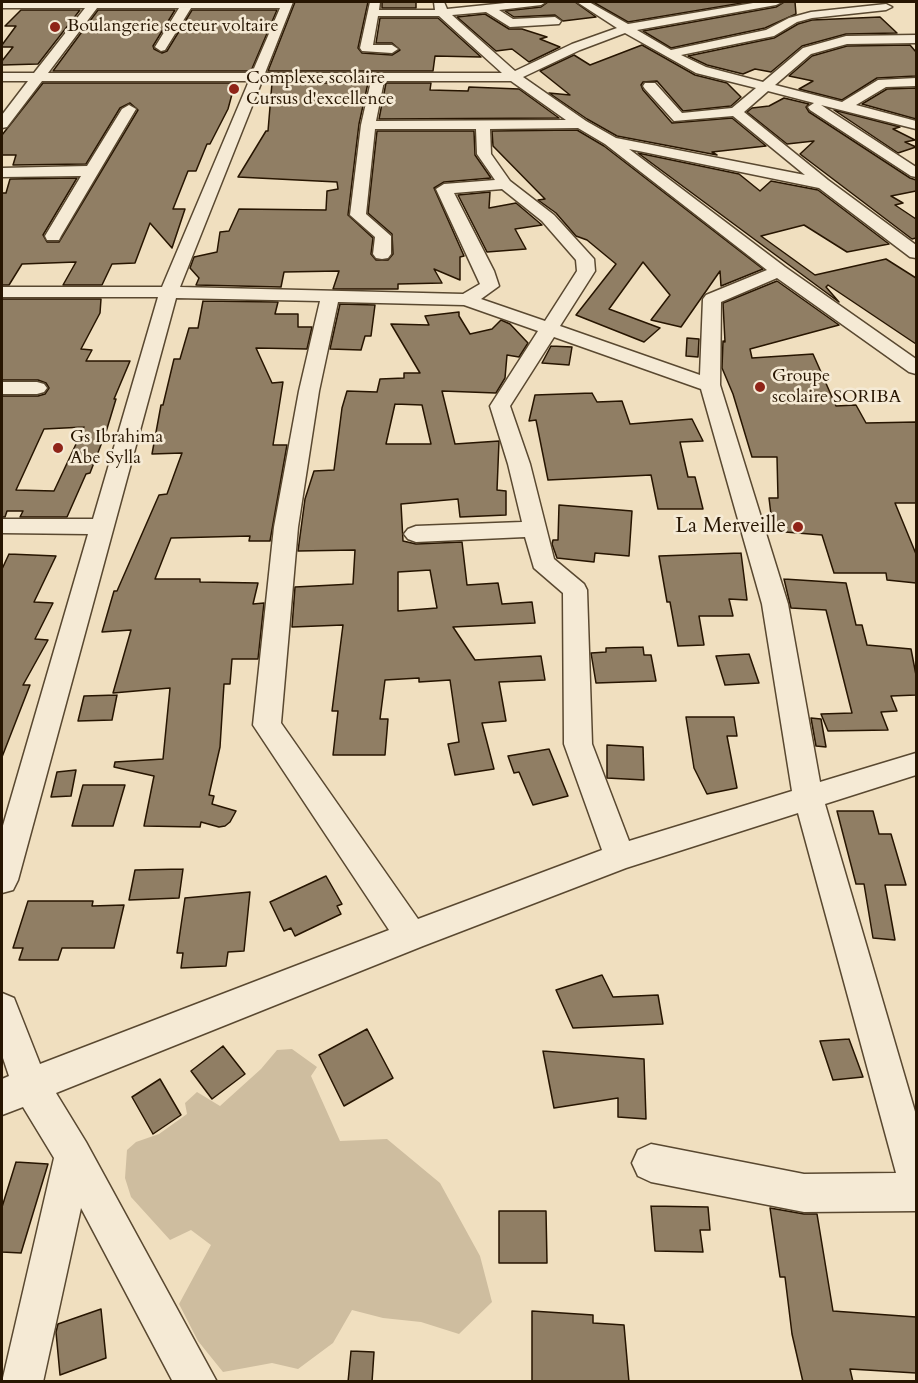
<!DOCTYPE html>
<html>
<head>
<meta charset="utf-8">
<style>
  body { margin:0 }
  #map { position:relative; width:918px; height:1383px; overflow:hidden; background:#f0dfbf; font-family:Cardo,serif }
  canvas { display:block }
  .frame { position:absolute; inset:0; border:3px solid #271501; pointer-events:none }
</style>
</head>
<body>
<div id="map">
<canvas width="918" height="1383"></canvas>
<div class="frame"></div>
</div>
<script>
const ctx = document.querySelector('canvas').getContext('2d');
ctx.lineJoin = 'round';
function fill(path, color) { ctx.fillStyle = color; ctx.fill(path, 'evenodd'); }
const poly = rows => new Path2D(rows.map(r => 'M' + r).join(''));
function trace(path, color, width, dash) { ctx.strokeStyle = color; ctx.lineWidth = width; ctx.lineCap = dash ? 'butt' : 'round'; ctx.setLineDash(dash || []); ctx.stroke(path); }
function label(font, color, halo, rows, align = 'center') {
  ctx.font = font + ' Cardo,serif'; ctx.lineWidth = 5; ctx.setLineDash([]); ctx.textBaseline = 'middle'; ctx.strokeStyle = halo; ctx.fillStyle = color; for (const [text, x, y, turn = 0] of rows) {
    ctx.save(); ctx.translate(x, y); ctx.rotate((+turn || 0) * Math.PI / 180); ctx.textAlign = isNaN(turn) ? turn : align; if (halo) ctx.strokeText(text, 0, 0); ctx.fillText(text, 0, 0); ctx.restore();
  }
}
fill(poly([
  [292,1049,317,1067,311,1076,340,1141,387,1139,440,1183,480,1256,492,1302,459,1334,421,1322,383,1318,352,1310,333,1343,298,1369,272,1363,223,1372,198,1341,179,1304,211,1245,191,1230,170,1240,131,1197,125,1178,127,1150,136,1142,159,1134,187,1114,185,1103,197,1092,220,1106,261,1069,277,1050]
]), '#cebd9f');
const building = poly([
  [295,2,368,2,358,48,362,53,392,55,400,50,392,43,376,43,380,18,438,18,481,57,435,56,433,71,268,71,295,2],
  [382,2,416,2,416,8,382,8,382,2],
  [548,2,575,2,596,17,563,21,555,15,514,17,505,11,541,7,548,2],
  [593,2,748,2,628,22,593,2],
  [784,2,795,2,796,14,765,28,671,48,643,31,776,7,784,2],
  [21,10,80,10,38,64,2,65,2,61,13,47,2,47,2,45,16,26,5,26,21,10],
  [98,10,175,10,153,46,154,49,162,53,167,51,192,10,277,10,251,71,53,71,98,10],
  [485,14,509,29,522,29,547,37,540,39,560,47,529,62,512,49,496,51,457,17,485,14],
  [880,17,897,33,846,34,802,46,771,72,755,69,743,74,707,65,688,56,774,38,798,24,812,20,880,17],
  [642,45,695,75,727,83,741,97,731,106,683,111,657,81,643,82,641,85,643,90,672,123,732,118,766,146,712,152,717,155,617,136,587,119,549,93,570,95,540,71,574,55,590,65,642,45],
  [910,45,916,52,916,76,877,78,842,100,799,89,813,81,789,76,812,56,847,46,910,45],
  [43,83,235,83,228,109,210,144,207,144,196,171,188,171,173,209,185,209,172,248,150,223,135,263,112,264,102,285,63,285,76,262,22,264,9,285,2,285,2,193,6,193,10,179,77,178,43,235,47,242,59,242,138,110,130,103,120,108,86,164,13,165,16,155,2,155,2,135,43,83],
  [272,83,368,83,359,124,348,215,373,238,371,254,376,260,388,260,393,254,392,234,368,213,377,131,474,131,475,155,491,178,444,182,434,188,464,256,460,257,460,280,434,269,442,283,398,284,398,289,333,289,339,271,284,272,281,287,196,285,199,278,190,268,194,257,217,252,220,232,229,231,239,209,326,210,327,191,338,189,337,182,238,177,266,131,268,131,272,83],
  [386,83,431,83,430,90,468,91,469,87,519,89,559,118,379,119,386,83],
  [916,88,916,119,862,104,887,89,916,88],
  [784,98,809,104,806,107,809,112,910,178,916,180,916,191,891,196,903,203,895,205,916,219,916,238,912,239,800,154,814,141,787,144,747,112,752,108,769,106,784,98],
  [834,110,900,127,893,129,915,140,905,142,916,147,898,153,834,110],
  [577,130,604,146,763,269,721,286,720,271,681,327,651,320,670,295,643,262,609,309,660,328,644,342,576,315,616,264,587,240,576,236,556,213,538,200,545,199,493,146,492,131,577,130],
  [638,153,739,174,760,191,771,181,818,190,889,244,847,252,804,225,761,236,815,275,886,259,916,278,916,344,828,285,826,287,839,302,638,153],
  [490,192,489,208,516,203,542,225,515,229,526,249,487,252,458,195,490,192],
  [777,281,839,325,750,349,752,358,813,354,836,406,856,405,866,423,916,422,916,503,895,503,916,554,916,583,887,580,886,573,834,573,822,535,773,531,769,498,778,498,777,457,752,457,733,394,722,368,723,341,725,342,723,303,777,281],
  [2,299,101,299,100,313,81,349,92,350,86,361,130,361,114,399,116,399,106,432,90,473,86,474,67,517,20,517,23,511,7,511,5,517,2,517,2,396,38,396,45,394,49,388,46,383,38,380,2,380,2,299],
  [84,427,54,491,16,490,44,429,84,427],
  [203,301,278,302,275,314,298,314,298,327,312,327,307,349,256,348,272,383,283,382,273,445,287,445,270,541,249,541,250,536,171,538,155,579,200,579,200,582,258,583,253,604,264,603,258,659,232,659,230,684,224,684,220,747,209,795,214,796,212,804,236,811,230,822,225,826,219,827,201,822,200,827,144,826,154,776,114,767,115,762,163,759,170,688,113,693,131,630,102,632,114,591,117,591,159,495,167,494,182,453,152,454,161,405,163,405,174,359,180,359,189,328,198,328,203,301],
  [340,304,375,305,371,336,365,336,361,350,330,349,340,304],
  [459,312,459,316,470,334,492,329,501,320,510,324,528,343,519,357,507,355,505,378,496,393,442,391,455,444,499,441,497,490,506,491,506,515,460,517,458,499,401,504,403,541,416,544,462,542,467,585,498,583,502,604,532,602,535,623,453,627,475,660,541,656,545,680,499,682,506,721,482,723,494,769,455,775,448,744,459,742,450,680,419,682,419,678,385,680,380,719,388,719,385,755,333,755,338,711,332,711,343,625,292,627,295,587,353,584,355,550,298,551,305,499,314,471,334,470,342,408,347,391,377,392,380,379,404,378,404,373,420,373,391,324,429,325,425,316,459,312],
  [395,404,422,405,431,444,386,444,395,404],
  [430,570,437,608,398,611,398,572,430,570],
  [687,338,699,339,698,357,686,356,687,338],
  [551,346,572,347,569,365,542,363,551,346],
  [592,393,597,402,622,401,630,424,692,419,703,441,680,442,688,477,695,477,703,509,658,509,651,475,548,480,536,420,529,421,535,395,592,393],
  [559,505,632,511,629,556,595,553,594,562,557,558,552,544,553,540,558,540,559,505],
  [741,553,747,600,729,599,733,616,699,616,704,645,678,646,670,602,667,602,659,556,741,553],
  [9,554,56,556,34,602,53,603,35,639,48,640,23,685,30,685,2,757,2,569,9,554],
  [784,579,846,583,856,625,862,625,867,645,911,649,916,675,916,695,891,696,897,711,881,712,888,730,828,731,821,714,852,713,826,610,791,608,784,579],
  [643,647,644,655,651,655,656,681,596,683,591,653,606,652,606,648,643,647],
  [749,654,759,683,725,685,716,656,749,654],
  [117,695,112,720,78,721,84,696,117,695],
  [686,717,734,717,737,736,727,736,737,788,707,794,694,768,686,717],
  [811,718,821,719,826,747,816,746,811,718],
  [607,745,643,747,644,780,607,778,607,745],
  [549,749,568,796,533,805,519,772,514,773,508,756,549,749],
  [76,770,71,796,51,797,57,772,76,770],
  [83,785,125,785,113,826,72,826,83,785],
  [837,811,873,811,879,834,891,834,906,885,885,885,895,940,873,938,864,884,856,884,837,811],
  [183,869,179,898,129,900,135,870,183,869],
  [326,876,342,904,337,906,341,914,295,936,291,928,284,931,270,902,326,876],
  [250,892,244,951,228,952,226,966,181,968,183,953,177,953,185,898,250,892],
  [28,901,93,901,92,906,124,905,114,948,62,948,58,960,19,960,23,948,13,948,28,901],
  [602,975,613,997,658,995,663,1024,573,1028,556,990,602,975],
  [367,1029,393,1078,344,1106,319,1055,367,1029],
  [849,1039,863,1077,833,1080,820,1041,849,1039],
  [223,1046,245,1074,212,1099,191,1071,223,1046],
  [543,1051,644,1059,646,1119,618,1117,618,1098,554,1108,543,1051],
  [160,1079,181,1115,153,1134,132,1097,160,1079],
  [16,1162,48,1164,21,1253,2,1252,2,1207,16,1162],
  [651,1206,708,1207,710,1230,700,1230,703,1252,655,1251,651,1206],
  [770,1208,804,1214,817,1214,833,1311,916,1317,916,1373,850,1369,853,1382,803,1382,792,1334,785,1277,780,1277,770,1208],
  [499,1211,546,1211,547,1263,499,1263,499,1211],
  [101,1309,106,1358,60,1375,56,1332,58,1324,101,1309],
  [532,1311,593,1315,593,1323,624,1325,629,1382,532,1382,532,1311],
  [351,1351,374,1352,372,1382,348,1382,351,1351]
]);
fill(building, '#907e64');
trace(building, '#271501', 1.5);
const minor = poly([
  [2,2,293,2,265,73,502,73,439,16,378,16,373,45,392,45,398,49,392,53,362,51,360,48,370,2,380,2,379,10,435,10,434,2,444,2,447,9,515,2,546,2,541,5,499,10,513,19,555,17,561,21,559,24,510,27,486,12,452,15,515,71,572,44,617,28,577,2,589,2,628,24,759,2,782,2,776,5,637,30,671,50,766,30,789,18,811,12,886,4,892,7,886,10,812,18,797,22,774,36,681,55,706,67,763,82,803,48,846,36,916,35,916,43,847,44,811,54,775,85,842,102,878,80,916,78,916,86,886,87,856,105,916,121,916,129,821,105,916,167,916,177,911,176,810,110,808,107,814,103,768,91,744,112,828,180,916,245,916,258,910,257,819,188,629,149,785,267,916,359,916,374,909,372,777,278,721,302,720,385,788,604,820,782,916,753,916,775,825,804,916,1115,916,1211,804,1212,651,1182,638,1176,632,1163,638,1150,651,1144,804,1174,896,1173,798,813,626,868,423,946,56,1093,86,1142,217,1382,173,1382,81,1208,43,1382,2,1382,54,1158,23,1107,2,1115,2,1079,9,1076,2,1055,2,993,14,998,40,1064,389,930,253,725,274,527,299,391,320,301,176,298,18,880,13,890,2,893,2,829,88,534,2,533,2,519,93,519,158,297,2,297,2,287,162,287,249,81,42,81,7,127,2,128,2,115,28,81,2,81,2,73,34,73,85,8,2,8,2,2],
  [97,8,179,8,155,47,161,51,165,50,191,8,280,8,252,73,48,73,97,8],
  [625,33,696,73,756,88,732,108,682,113,655,83,645,83,643,86,645,89,674,121,733,116,805,175,616,138,586,121,523,77,580,50,625,33],
  [262,81,371,81,361,125,350,215,375,237,373,254,376,258,382,259,388,258,391,254,391,236,366,214,375,129,476,129,477,154,495,180,444,184,436,189,480,284,463,294,180,287,262,81],
  [384,81,511,81,566,120,376,121,384,81],
  [578,128,605,144,767,270,706,295,703,299,700,375,560,326,595,271,594,259,554,215,510,181,491,154,490,129,578,128],
  [502,189,542,221,576,260,577,271,545,321,481,299,499,286,494,271,454,193,502,189],
  [338,302,464,305,538,331,490,406,508,464,522,522,416,526,408,529,404,534,408,539,416,542,525,537,534,568,563,593,564,744,602,850,418,919,281,723,298,527,319,391,338,302],
  [554,337,701,389,762,604,792,791,629,841,592,744,587,590,584,584,554,559,530,464,510,406,554,337],
  [129,105,136,109,61,236,59,240,47,240,45,236,81,176,2,177,2,168,87,166,122,109,129,105],
  [2,382,37,382,44,384,47,388,44,392,37,394,2,394,2,382]
]);
trace(minor, '#594830', 3);
fill(minor, '#f5ead5');
for (const [x, y, r, color] of [
  [55,27,6,"#8f2418"],
  [234,89,6,"#8f2418"],
  [760,387,6,"#8f2418"],
  [58,448,6,"#8f2418"],
  [798,527,6,"#8f2418"]
]) { const dot = new Path2D(); dot.arc(x, y, r, 0, 2 * Math.PI); ctx.fillStyle = color; ctx.fill(dot); trace(dot, '#f5ead5', 2); }
label('18px', '#271501', '#f5ead5', [
  ["Boulangerie secteur voltaire",67,27],
  ["Complexe scolaire",246,79],
  ["Cursus d'excellence",246,100],
  ["Groupe",772,377],
  ["scolaire SORIBA",772,398],
  ["Gs Ibrahima",70,438],
  ["Abe Sylla",70,459]
], 'left');
label('21px', '#271501', '#f5ead5', [
  ["La Merveille",786,527]
], 'right');
</script>
</body>
</html>
